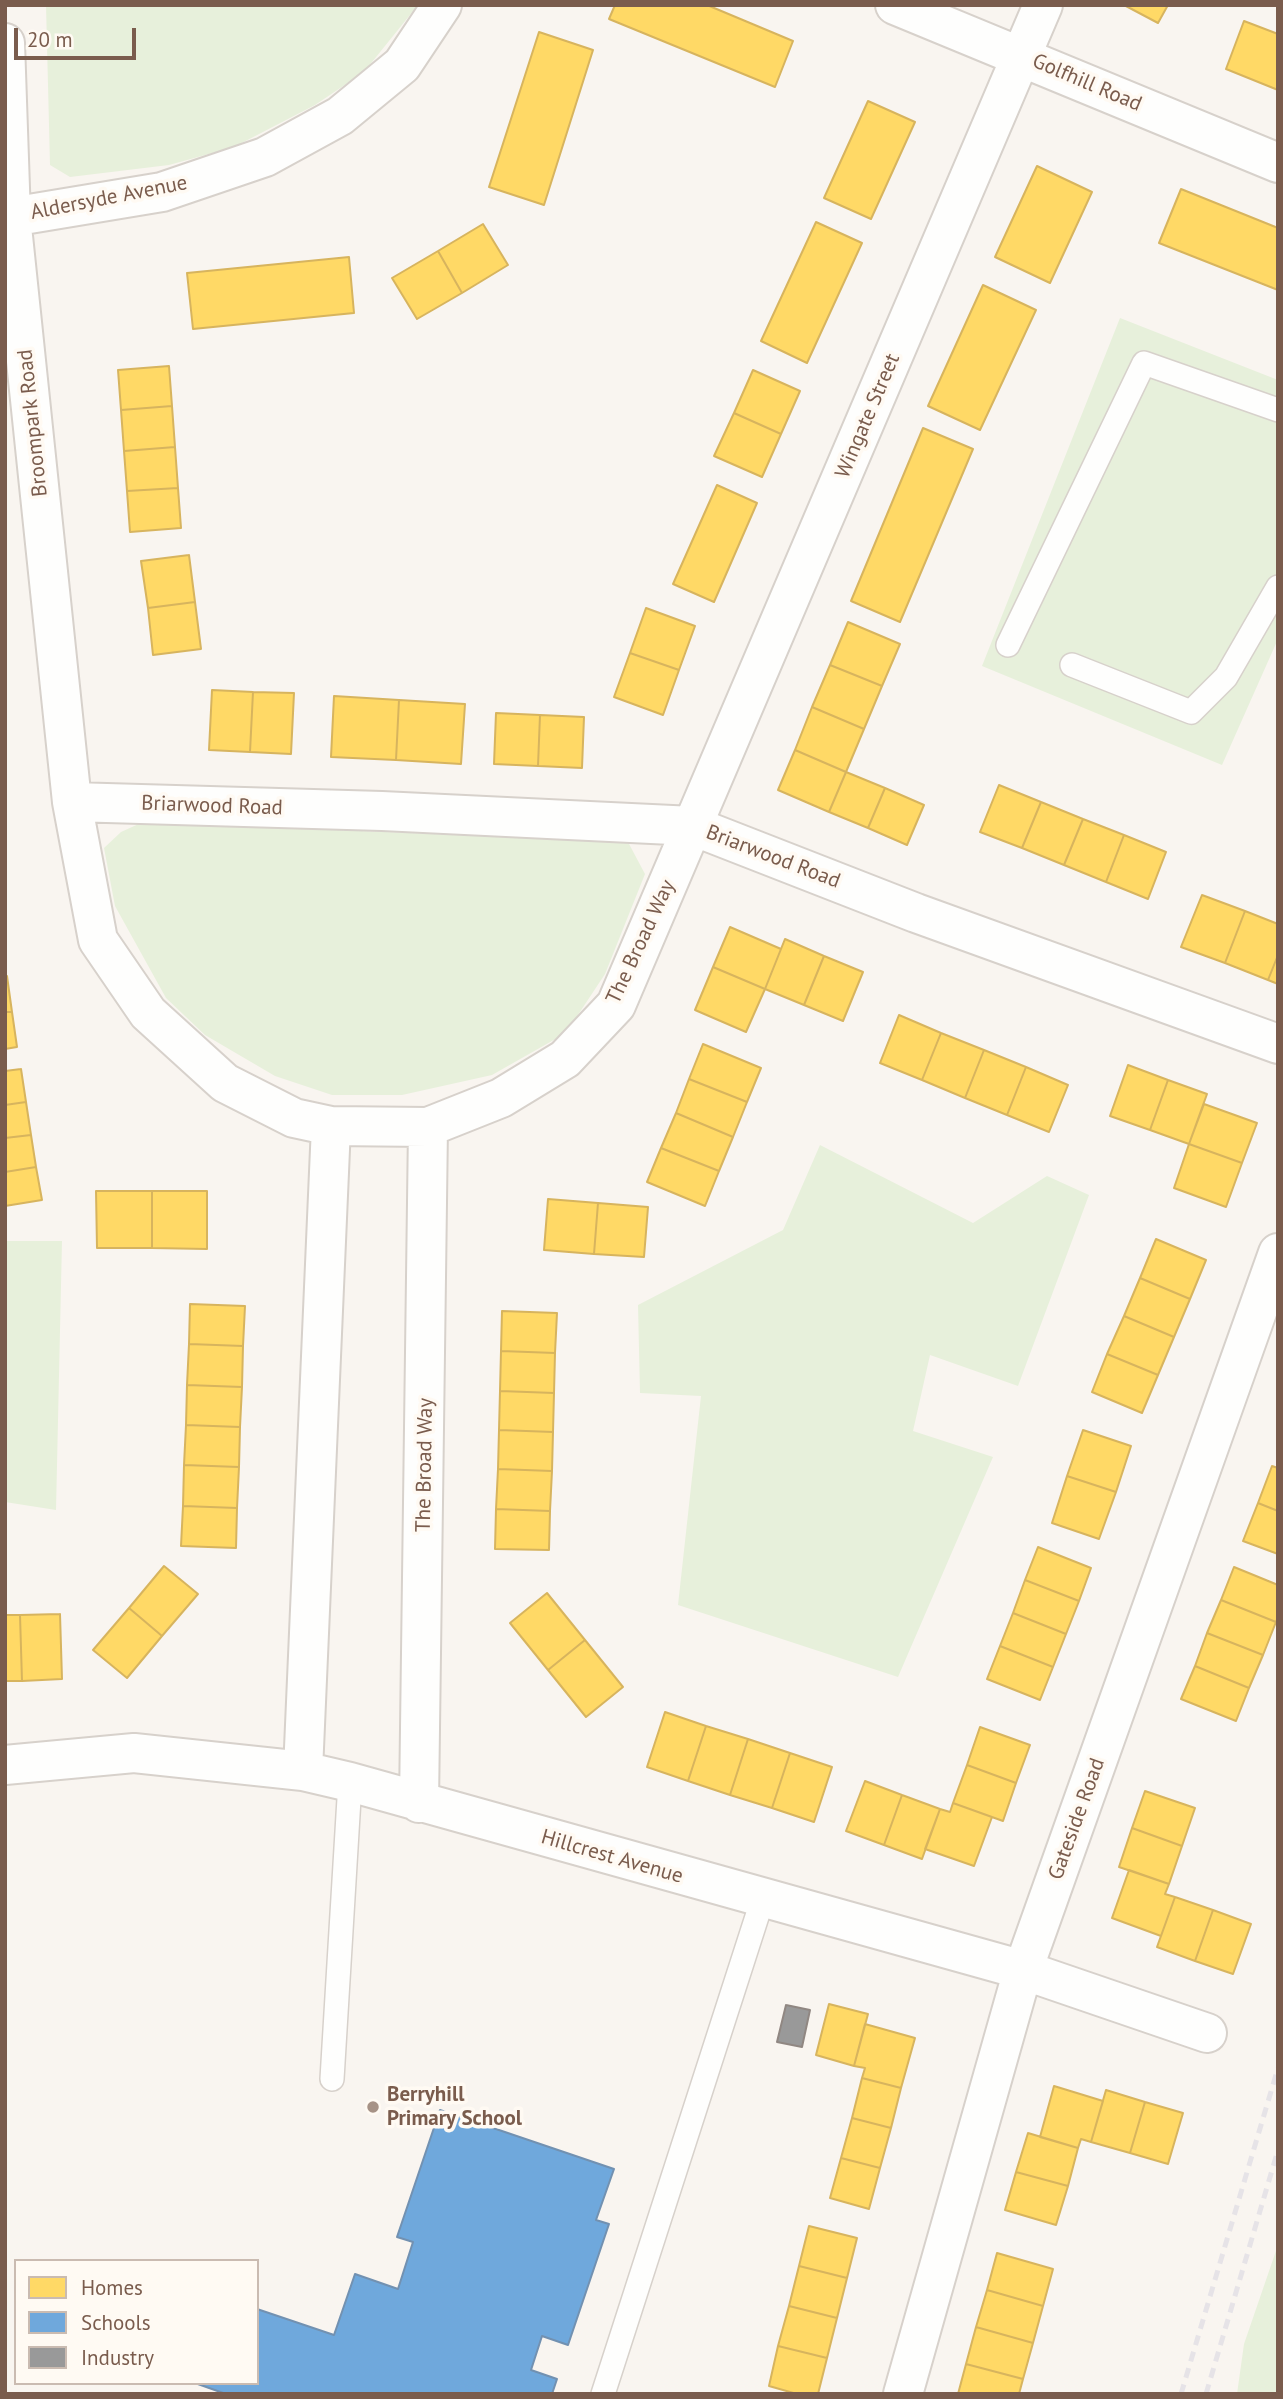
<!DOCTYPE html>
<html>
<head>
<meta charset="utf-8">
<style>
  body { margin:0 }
  #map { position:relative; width:1283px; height:2399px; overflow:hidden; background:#f9f5f0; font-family:"PT Sans",sans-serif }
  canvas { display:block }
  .frame { position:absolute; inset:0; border:7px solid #7a5c4d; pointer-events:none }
  .legend { position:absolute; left:14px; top:2259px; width:245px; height:126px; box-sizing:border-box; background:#fffaf3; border:2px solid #cabbb1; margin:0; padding:9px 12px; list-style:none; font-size:21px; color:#7a5c4d }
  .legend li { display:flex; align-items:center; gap:14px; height:35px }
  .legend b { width:35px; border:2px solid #cabbb1 }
  .scale { position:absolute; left:14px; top:28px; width:122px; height:32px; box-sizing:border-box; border:4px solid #7a5c4d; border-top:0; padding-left:9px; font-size:21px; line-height:24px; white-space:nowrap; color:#7a5c4d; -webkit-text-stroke:5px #fffaf3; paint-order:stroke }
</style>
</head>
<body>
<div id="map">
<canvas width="1283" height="2399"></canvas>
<div class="frame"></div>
<ul class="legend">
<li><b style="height:19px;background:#ffd966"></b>Homes</li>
<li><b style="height:19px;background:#6fa8dc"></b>Schools</li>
<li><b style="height:19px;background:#999"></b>Industry</li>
</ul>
<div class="scale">20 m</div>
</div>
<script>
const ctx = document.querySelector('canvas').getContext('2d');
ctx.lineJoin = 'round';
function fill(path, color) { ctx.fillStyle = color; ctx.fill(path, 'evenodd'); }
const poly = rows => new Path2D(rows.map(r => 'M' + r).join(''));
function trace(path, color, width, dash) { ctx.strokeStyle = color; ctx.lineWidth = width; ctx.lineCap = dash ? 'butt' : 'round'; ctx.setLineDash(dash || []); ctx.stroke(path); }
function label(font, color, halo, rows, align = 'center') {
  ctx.font = font + ' "PT Sans",sans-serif'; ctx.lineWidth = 7; ctx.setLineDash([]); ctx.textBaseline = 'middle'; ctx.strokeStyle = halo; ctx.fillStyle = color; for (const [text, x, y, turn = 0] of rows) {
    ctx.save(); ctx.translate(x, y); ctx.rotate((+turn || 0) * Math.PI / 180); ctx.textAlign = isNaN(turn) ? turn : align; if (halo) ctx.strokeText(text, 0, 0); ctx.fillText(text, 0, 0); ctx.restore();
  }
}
fill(poly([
  [46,5,418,5,364,72,315,105,234,147,169,165,70,177,50,165],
  [1120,318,1278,380,1278,639,1222,765,982,666],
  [143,822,628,842,645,874,605,974,566,1033,492,1075,402,1095,332,1095,275,1076,205,1035,166,998,115,906,104,848,121,832],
  [820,1145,973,1223,1047,1176,1089,1195,1018,1386,930,1355,913,1431,993,1457,898,1677,678,1605,701,1396,640,1393,638,1305,783,1230],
  [5,1241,62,1241,56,1510,5,1502],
  [1278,2245,1278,2394,1237,2394,1244,2344]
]), '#e7f0db');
const homes = poly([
  [615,5,707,5,793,41,775,87,609,19,615,5],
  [1124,5,1168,5,1158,23,1124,5],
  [1244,21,1278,34,1278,90,1226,69,1244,21],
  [539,32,593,50,544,205,489,187,539,32],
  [868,101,915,122,871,219,824,198,868,101],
  [1037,166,1092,192,1050,283,995,257,1037,166],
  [1181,189,1278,228,1278,290,1159,243,1181,189],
  [816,222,862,243,807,363,761,341,816,222],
  [483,224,508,265,462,293,438,251,483,224],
  [438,251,462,293,417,319,392,278,438,251],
  [349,257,354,313,193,329,187,273,349,257],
  [983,285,1036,310,980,430,928,406,983,285],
  [169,366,172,406,121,410,118,370,169,366],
  [753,370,800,391,781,434,734,413,753,370],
  [172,406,175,447,124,451,121,410,172,406],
  [734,413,781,434,762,477,714,456,734,413],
  [923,428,973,449,900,622,851,601,923,428],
  [175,447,178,488,127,491,124,451,175,447],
  [717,485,757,503,714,602,673,584,717,485],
  [178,488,181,528,130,532,127,491,178,488],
  [189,555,195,602,148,608,141,561,189,555],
  [195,602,201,649,153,655,148,608,195,602],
  [646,608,695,626,679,670,630,653,646,608],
  [848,622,900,644,882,686,830,665,848,622],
  [630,653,679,670,663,715,614,697,630,653],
  [830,665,882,686,864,729,812,707,830,665],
  [212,690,253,692,250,752,209,750,212,690],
  [253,692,294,693,291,754,250,752,253,692],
  [334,696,399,700,396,760,331,757,334,696],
  [399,700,465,704,461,764,396,760,399,700],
  [812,707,864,729,846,772,795,750,812,707],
  [496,713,540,715,538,766,494,764,496,713],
  [540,715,584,717,582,768,538,766,540,715],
  [795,750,846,772,829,812,778,790,795,750],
  [846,772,885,788,868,828,829,812,846,772],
  [999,785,1041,802,1022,848,980,832,999,785],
  [885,788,924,805,907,845,868,828,885,788],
  [1041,802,1083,819,1064,865,1022,848,1041,802],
  [1083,819,1124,835,1106,882,1064,865,1083,819],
  [1124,835,1166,852,1148,899,1106,882,1124,835],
  [1202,895,1245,911,1225,963,1181,947,1202,895],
  [1245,911,1278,924,1278,955,1268,980,1225,963,1245,911],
  [730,927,781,949,765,989,713,967,730,927],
  [785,939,824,956,804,1005,765,989,785,939],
  [1278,955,1278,984,1268,980,1278,955],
  [824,956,863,972,843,1021,804,1005,824,956],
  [713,967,765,989,746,1032,695,1010,713,967],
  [5,976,7,976,12,1012,5,1012,5,976],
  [5,1012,12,1012,17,1047,5,1049,5,1012],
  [899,1015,941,1033,922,1080,880,1063,899,1015],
  [941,1033,984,1050,965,1098,922,1080,941,1033],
  [703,1044,761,1068,747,1102,689,1079,703,1044],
  [984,1050,1026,1067,1007,1115,965,1098,984,1050],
  [1128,1065,1168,1080,1150,1130,1110,1116,1128,1065],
  [1026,1067,1068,1085,1049,1132,1007,1115,1026,1067],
  [21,1069,26,1102,5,1105,5,1071,21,1069],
  [689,1079,747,1102,733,1137,676,1113,689,1079],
  [1168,1080,1207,1094,1189,1144,1150,1130,1168,1080],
  [26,1102,31,1135,5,1138,5,1105,26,1102],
  [1204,1104,1257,1123,1242,1163,1189,1144,1204,1104],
  [676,1113,733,1137,719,1171,661,1148,676,1113],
  [31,1135,36,1167,5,1172,5,1138,31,1135],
  [1189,1144,1242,1163,1226,1207,1174,1188,1189,1144],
  [661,1148,719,1171,705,1206,647,1182,661,1148],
  [36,1167,42,1200,5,1206,5,1172,36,1167],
  [96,1191,152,1191,152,1248,97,1248,96,1191],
  [152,1191,207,1191,207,1249,152,1248,152,1191],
  [548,1199,598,1203,594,1254,544,1250,548,1199],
  [598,1203,648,1207,644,1257,594,1254,598,1203],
  [1156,1239,1206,1260,1190,1299,1140,1278,1156,1239],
  [1140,1278,1190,1299,1174,1337,1124,1316,1140,1278],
  [190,1304,245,1306,243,1346,189,1344,190,1304],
  [502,1311,557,1313,555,1353,501,1351,502,1311],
  [1124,1316,1174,1337,1158,1375,1107,1354,1124,1316],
  [189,1344,243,1346,242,1387,187,1385,189,1344],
  [501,1351,555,1353,554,1393,500,1391,501,1351],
  [1107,1354,1158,1375,1142,1413,1092,1392,1107,1354],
  [187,1385,242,1387,240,1427,186,1425,187,1385],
  [500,1391,554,1393,553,1432,499,1430,500,1391],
  [186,1425,240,1427,239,1467,184,1465,186,1425],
  [499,1430,553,1432,552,1471,498,1469,499,1430],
  [1083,1430,1131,1446,1116,1492,1067,1476,1083,1430],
  [184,1465,239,1467,237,1508,183,1506,184,1465],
  [1272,1466,1278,1468,1278,1511,1258,1503,1272,1466],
  [498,1469,552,1471,550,1511,496,1509,498,1469],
  [1067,1476,1116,1492,1099,1539,1052,1523,1067,1476],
  [1258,1503,1278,1511,1278,1554,1243,1541,1258,1503],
  [183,1506,237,1508,236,1548,181,1546,183,1506],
  [496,1509,550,1511,549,1550,495,1549,496,1509],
  [1038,1547,1091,1568,1079,1601,1025,1580,1038,1547],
  [164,1566,198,1594,162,1636,129,1608,164,1566],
  [1234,1567,1278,1585,1278,1617,1276,1622,1221,1600,1234,1567],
  [1025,1580,1079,1601,1066,1634,1013,1613,1025,1580],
  [547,1593,585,1640,548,1670,510,1623,547,1593],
  [1221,1600,1276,1622,1263,1655,1207,1633,1221,1600],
  [129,1608,162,1636,127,1678,93,1650,129,1608],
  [1013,1613,1066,1634,1053,1667,1000,1646,1013,1613],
  [60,1614,62,1679,22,1681,20,1615,60,1614],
  [5,1615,20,1615,22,1681,5,1681,5,1615],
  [1207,1633,1263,1655,1249,1688,1195,1666,1207,1633],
  [585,1640,623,1687,586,1717,548,1670,585,1640],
  [1000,1646,1053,1667,1040,1700,987,1679,1000,1646],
  [1195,1666,1249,1688,1236,1721,1181,1699,1195,1666],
  [665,1712,706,1726,688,1781,647,1767,665,1712],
  [706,1726,748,1739,730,1795,688,1781,706,1726],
  [980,1727,1030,1745,1016,1783,967,1765,980,1727],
  [748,1739,790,1753,772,1808,730,1795,748,1739],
  [790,1753,832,1767,814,1822,772,1808,790,1753],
  [967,1765,1016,1783,1003,1821,953,1803,967,1765],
  [865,1781,902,1795,884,1845,846,1831,865,1781],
  [1145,1791,1195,1808,1182,1846,1132,1828,1145,1791],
  [902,1795,940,1809,922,1859,884,1845,902,1795],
  [953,1803,992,1817,974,1866,925,1849,940,1809,950,1812,953,1803],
  [1132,1828,1182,1846,1169,1884,1119,1867,1132,1828],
  [1129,1870,1169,1884,1165,1894,1175,1897,1161,1936,1112,1918,1129,1870],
  [1175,1897,1213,1910,1195,1961,1157,1947,1175,1897],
  [1213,1910,1251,1924,1233,1974,1195,1961,1213,1910],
  [829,2004,868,2014,854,2066,816,2055,829,2004],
  [865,2024,915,2038,901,2088,862,2078,865,2068,854,2066,865,2024],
  [862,2078,901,2088,891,2128,852,2118,862,2078],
  [1054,2086,1103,2101,1091,2142,1081,2139,1078,2148,1040,2137,1054,2086],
  [1106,2090,1145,2102,1130,2153,1091,2142,1106,2090],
  [1145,2102,1183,2113,1168,2164,1130,2153,1145,2102],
  [852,2118,891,2128,880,2168,841,2158,852,2118],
  [1028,2133,1078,2148,1068,2186,1016,2172,1028,2133],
  [841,2158,880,2168,869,2209,830,2198,841,2158],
  [1016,2172,1068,2186,1056,2225,1005,2210,1016,2172],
  [809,2226,857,2238,847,2278,799,2266,809,2226],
  [997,2253,1053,2269,1043,2306,987,2290,997,2253],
  [799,2266,847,2278,837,2318,789,2306,799,2266],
  [987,2290,1043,2306,1033,2343,976,2327,987,2290],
  [789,2306,837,2318,827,2358,778,2346,789,2306],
  [976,2327,1033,2343,1023,2379,966,2364,976,2327],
  [778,2346,827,2358,818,2394,797,2394,769,2386,778,2346],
  [966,2364,1023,2379,1019,2394,958,2394,966,2364]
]);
fill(homes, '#ffd966');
trace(homes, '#d7b45e', 2);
const schools = poly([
  [440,2110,614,2169,596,2220,609,2224,568,2345,542,2336,531,2370,557,2379,552,2394,226,2394,195,2383,257,2383,257,2309,334,2335,355,2274,398,2289,413,2242,397,2237,440,2110]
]);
fill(schools, '#6fa8dc');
trace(schools, '#7291b1', 2);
const industry = poly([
  [786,2005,810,2010,802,2047,777,2042,786,2005]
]);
fill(industry, '#999');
trace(industry, '#908782', 2);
const service = poly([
  [1008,645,1144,363,1278,410],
  [1072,665,1191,712,1226,677,1278,587],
  [332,2079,350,1782],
  [603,2394,763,1898]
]);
const minor = poly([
  [895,5,1278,163],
  [5,43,11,217,72,802,98,940,148,1013,225,1083,294,1118,331,1126,428,1127,501,1098,565,1059,616,1005,1043,5],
  [5,218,162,192,265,157,340,116,402,65,442,5],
  [72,802,382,811,693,826,916,913,1278,1044],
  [5,1765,134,1753,303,1771,350,1782,1023,1970,1207,2033],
  [303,1771,331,1126],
  [419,1803,428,1127],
  [903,2394,1023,1970,1278,1253]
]);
trace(service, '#d7d1cb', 26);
trace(minor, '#d7d1cb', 42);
trace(service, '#fefefd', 23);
trace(minor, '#fefefd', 38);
trace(poly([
  [1181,2394,1278,2068],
  [1206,2394,1278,2150]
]), '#e6e3e7', 5, [10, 7]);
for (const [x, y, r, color] of [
  [373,2107,7,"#a69286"]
]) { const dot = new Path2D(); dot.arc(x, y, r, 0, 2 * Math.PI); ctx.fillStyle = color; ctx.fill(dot); trace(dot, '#fffaf3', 2.5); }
label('21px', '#7a5c4d', '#fffaf3', [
  ["Golfhill Road",1087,83,23],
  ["Aldersyde Avenue",109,198,-11],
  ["Wingate Street",868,416,-67],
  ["Broompark Road",33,423,-96],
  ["Briarwood Road",212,806,2],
  ["Briarwood Road",773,857,21],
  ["The Broad Way",641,942,-65],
  ["The Broad Way",425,1465,-89],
  ["Gateside Road",1077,1819,-70],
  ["Hillcrest Avenue",612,1857,16]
]);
label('bold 21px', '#7a5c4d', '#fffaf3', [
  ["Berryhill",387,2095],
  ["Primary School",387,2119]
], 'left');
</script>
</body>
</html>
